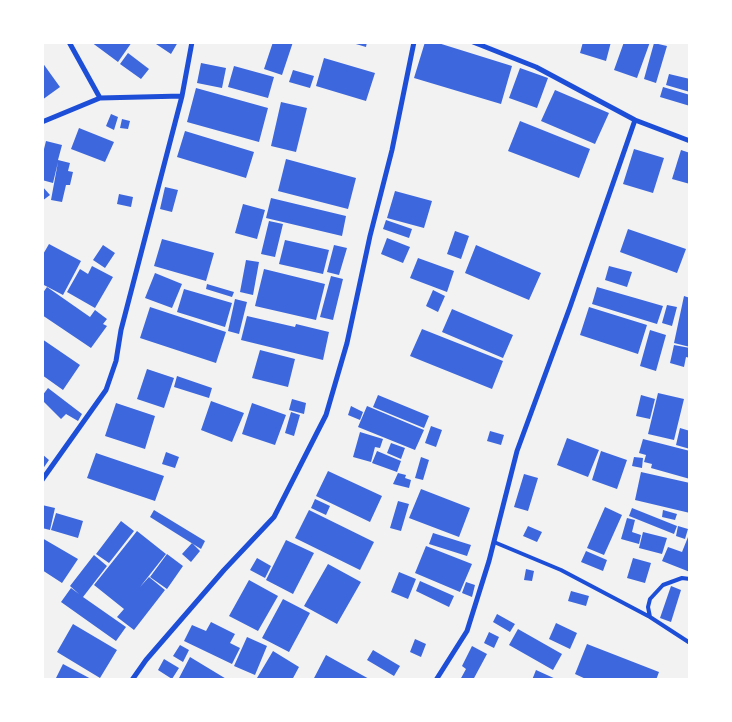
<!DOCTYPE html>
<html>
<head>
<meta charset="utf-8">
<style>
  body { margin:0 }
  #map { position:relative; width:732px; height:722px; overflow:hidden; background:#f2f2f2; font-family:Barlow,sans-serif }
  canvas { display:block }
  .frame { position:absolute; inset:0; border:44px solid #fff; pointer-events:none }
</style>
</head>
<body>
<div id="map">
<canvas width="732" height="722"></canvas>
<div class="frame"></div>
</div>
<script>
const ctx = document.querySelector('canvas').getContext('2d');
ctx.lineJoin = 'round';
function fill(path, color) { ctx.fillStyle = color; ctx.fill(path, 'evenodd'); }
const poly = rows => new Path2D(rows.map(r => 'M' + r).join(''));
function trace(path, color, width, dash) { ctx.strokeStyle = color; ctx.lineWidth = width; ctx.lineCap = dash ? 'butt' : 'round'; ctx.setLineDash(dash || []); ctx.stroke(path); }
fill(poly([
  [91,42,132,42,118,62],
  [153,42,178,42,171,54],
  [273,42,293,42,282,75,264,69],
  [349,42,367,42,366,47],
  [425,42,435,42,512,66,501,104,414,78],
  [583,42,611,42,606,61,580,53],
  [624,42,650,42,637,78,614,70],
  [654,43,667,46,656,83,644,79],
  [128,53,149,69,141,79,120,64],
  [324,58,375,73,366,101,316,86],
  [42,62,60,87,42,100],
  [201,63,226,68,222,88,197,83],
  [234,66,274,77,268,98,228,87],
  [520,68,548,78,537,108,509,98],
  [293,70,314,76,310,88,289,82],
  [669,74,690,79,690,92,666,85],
  [663,87,690,95,690,106,660,97],
  [196,88,268,108,259,142,187,122],
  [555,90,609,113,595,144,541,121],
  [281,102,307,108,296,152,271,146],
  [111,114,118,117,114,130,106,126],
  [122,119,130,121,128,129,120,128],
  [520,121,590,149,579,178,508,151],
  [79,128,114,142,105,162,71,149],
  [185,131,254,152,246,178,177,157],
  [46,141,62,145,58,160,70,163,68,171,73,172,70,185,66,185,62,202,51,200,58,162,53,183,42,180,42,157],
  [634,149,664,158,653,193,623,184],
  [681,150,690,153,690,184,672,179],
  [286,159,356,178,348,209,278,191],
  [42,186,50,195,42,201],
  [165,187,178,190,172,212,160,209],
  [395,191,432,201,424,228,387,218],
  [119,194,133,197,131,207,117,204],
  [271,198,346,216,342,236,266,218],
  [243,204,265,210,257,239,235,233],
  [386,220,412,229,409,238,383,229],
  [269,221,283,224,275,257,261,254],
  [628,229,686,249,677,273,620,252],
  [455,231,469,236,461,259,447,254],
  [387,238,410,247,403,263,381,254],
  [162,239,214,253,206,281,154,266],
  [285,240,329,250,323,274,279,264],
  [49,244,81,261,63,295,42,284,42,256],
  [103,245,115,253,105,268,93,260],
  [334,245,347,248,339,275,327,272],
  [476,245,541,273,529,300,465,273],
  [418,258,454,271,447,292,410,278],
  [246,260,259,262,253,295,240,292],
  [92,266,113,277,95,308,67,292,80,269,88,274],
  [609,266,632,272,627,287,605,280],
  [264,269,325,284,316,320,255,306],
  [155,273,182,284,172,308,145,298],
  [331,276,343,279,333,320,320,317],
  [207,284,234,292,232,297,206,289],
  [47,287,90,317,95,310,107,319,103,324,107,326,91,348,42,315,42,294],
  [597,287,663,306,657,324,592,304],
  [184,289,232,303,225,327,177,312],
  [433,290,445,296,438,312,426,306],
  [684,296,690,298,690,347,674,343],
  [235,299,247,302,239,334,228,331],
  [667,305,677,307,672,326,662,323],
  [150,307,226,332,216,363,140,338],
  [589,307,647,325,638,354,580,335],
  [452,309,513,335,503,358,442,332],
  [247,316,295,327,296,324,329,332,323,360,241,340],
  [422,329,503,361,492,389,410,356],
  [650,330,666,335,656,371,640,366],
  [42,339,80,365,63,390,42,375],
  [674,345,690,348,690,358,686,357,684,367,670,363],
  [260,350,295,359,288,387,252,378],
  [147,369,174,378,164,408,137,399],
  [177,376,212,388,209,398,174,387],
  [48,388,82,414,78,421,66,414,61,419,42,400,42,396],
  [658,393,684,399,674,440,648,434],
  [378,395,429,416,424,428,373,407],
  [641,395,655,399,650,419,636,416],
  [292,399,306,403,304,414,289,410],
  [211,401,244,413,232,442,201,430],
  [116,403,155,416,145,449,105,436],
  [252,403,286,415,275,445,242,434],
  [351,406,363,412,360,420,348,415],
  [367,406,424,430,415,450,358,427],
  [291,412,300,415,294,436,285,433],
  [431,426,442,430,436,447,425,443],
  [680,428,690,431,690,449,676,445],
  [490,431,504,435,501,445,487,441],
  [360,432,383,439,380,448,375,447,371,462,353,457],
  [567,438,599,450,588,477,557,465],
  [643,439,690,451,690,479,651,468,652,464,644,462,646,455,639,453],
  [391,443,405,448,401,459,387,453],
  [377,451,401,461,397,472,372,463],
  [601,451,627,460,617,489,592,480],
  [166,452,179,457,175,468,162,464],
  [96,453,164,476,155,501,87,478],
  [42,454,49,460,42,470],
  [421,457,429,460,423,480,415,478],
  [634,457,643,458,642,468,632,466],
  [328,471,382,496,370,522,316,496],
  [641,472,690,483,690,513,635,500],
  [398,473,406,475,405,478,411,480,409,488,393,484],
  [524,474,538,478,528,511,514,507],
  [421,489,470,508,459,537,409,518],
  [315,499,330,506,326,515,311,508],
  [398,501,409,504,401,531,390,528],
  [42,505,55,508,50,530,42,528],
  [605,507,622,515,604,555,587,548],
  [632,508,677,526,674,534,629,516],
  [154,510,205,541,201,549,150,517],
  [309,510,374,542,360,570,295,538],
  [663,510,677,514,675,520,662,517],
  [56,513,83,521,78,538,51,530],
  [627,518,635,520,632,532,641,535,639,544,621,539],
  [121,521,134,531,109,563,96,554],
  [528,526,542,532,537,542,523,536],
  [678,526,688,529,685,539,676,536],
  [137,531,166,554,140,587,149,577,165,590,134,630,117,617,124,609,94,585],
  [643,532,667,538,662,554,639,548],
  [690,532,690,572,662,561,668,547,682,552],
  [433,533,471,545,467,556,429,544],
  [42,538,78,559,62,583,42,570],
  [286,540,314,553,293,594,266,580],
  [192,543,200,551,191,562,182,554],
  [426,546,472,564,460,592,415,573],
  [586,551,607,560,603,571,581,562],
  [167,554,183,566,167,589,150,577],
  [94,555,107,566,83,597,126,627,116,641,61,602,71,588,79,594,70,586],
  [257,558,271,566,265,578,250,570],
  [633,558,651,563,645,583,627,578],
  [328,564,361,582,337,624,304,606],
  [526,569,534,571,532,581,524,580],
  [399,572,416,579,408,599,391,592],
  [249,580,278,596,258,631,229,616],
  [420,581,454,596,449,607,416,591],
  [466,582,475,585,472,597,462,593],
  [671,586,681,590,671,622,660,618],
  [571,591,589,596,586,606,568,601],
  [283,599,310,613,289,652,262,638],
  [497,614,515,624,510,632,493,622],
  [211,622,235,634,230,643,240,648,232,664,184,641,192,625,206,631],
  [556,623,577,633,570,649,549,639],
  [73,624,117,650,100,678,57,652],
  [518,629,562,654,553,670,509,645],
  [489,632,499,637,494,648,484,643],
  [247,637,267,646,255,675,234,666],
  [415,639,426,644,421,657,410,652],
  [587,644,659,672,656,680,588,680,575,674],
  [180,645,189,650,183,662,173,656],
  [472,646,487,654,473,680,460,680,466,669,462,666],
  [373,650,400,666,394,676,367,660],
  [273,651,299,667,292,680,260,680,257,678],
  [326,655,371,680,313,680],
  [190,657,228,680,178,680],
  [164,659,179,668,172,679,158,670],
  [63,664,93,680,55,680],
  [536,670,558,680,532,680]
]), '#3d67dc');
trace(poly([
  [494,542,561,570,650,617],
  [690,579,682,578,663,585,650,599,648,607,650,617,690,643]
]), '#1d4ed8', 4);
trace(poly([
  [69,42,100,98],
  [473,42,536,67,635,120,690,141],
  [42,122,100,98,182,96],
  [42,480,106,390,116,361,121,330,182,96,192,42],
  [132,680,146,660,224,570,274,517,326,415,347,343,370,236,392,150,414,42],
  [436,680,467,631,489,561,517,451,570,307,635,120]
]), '#1d4ed8', 5);
</script>
</body>
</html>
